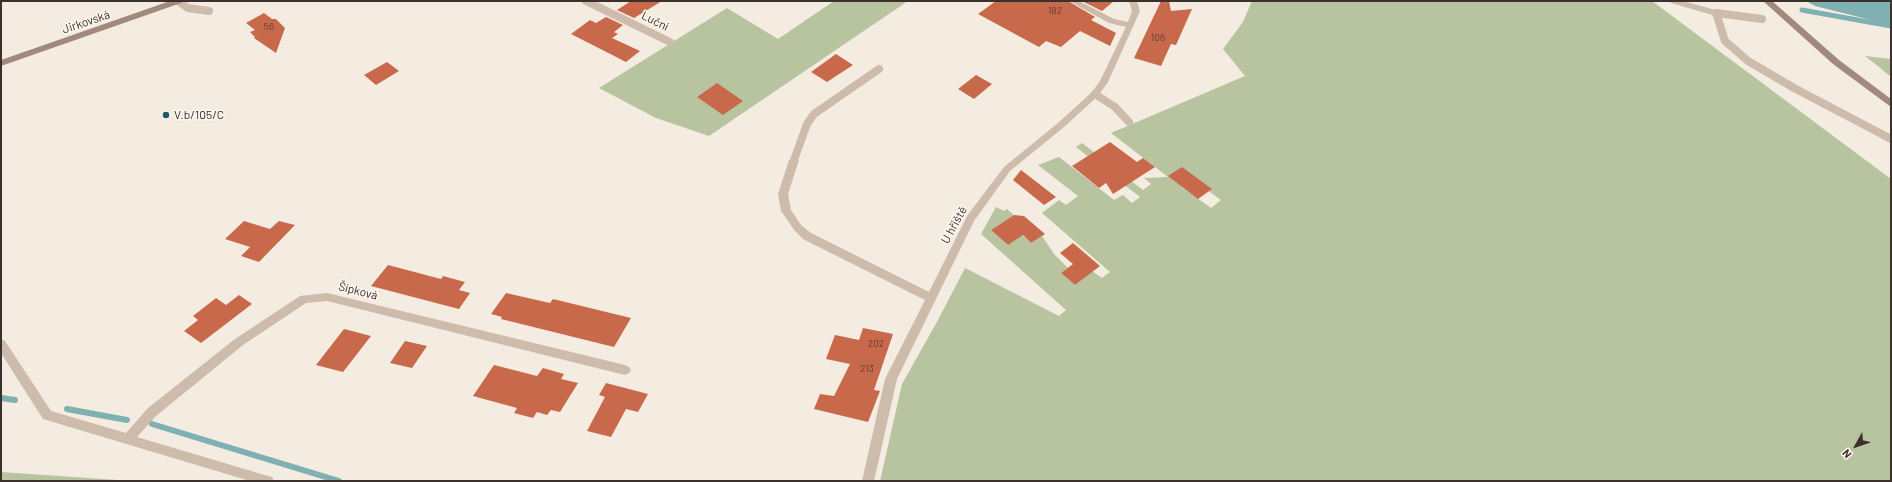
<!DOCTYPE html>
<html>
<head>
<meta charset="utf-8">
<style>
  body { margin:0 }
  #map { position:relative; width:1892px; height:482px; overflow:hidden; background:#f4ebe1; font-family:Barlow,sans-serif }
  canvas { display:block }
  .frame { position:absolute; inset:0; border:2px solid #3b302b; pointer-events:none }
  .north { position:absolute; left:1836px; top:426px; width:40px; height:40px; -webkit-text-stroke:3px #fbf5ee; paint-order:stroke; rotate:230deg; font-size:11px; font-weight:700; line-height:16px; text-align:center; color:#3b302b }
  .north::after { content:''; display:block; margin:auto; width:14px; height:18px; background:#3b302b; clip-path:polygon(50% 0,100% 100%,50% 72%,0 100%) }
</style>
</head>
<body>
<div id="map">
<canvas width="1892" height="482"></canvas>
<div class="frame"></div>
<div class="north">N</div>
</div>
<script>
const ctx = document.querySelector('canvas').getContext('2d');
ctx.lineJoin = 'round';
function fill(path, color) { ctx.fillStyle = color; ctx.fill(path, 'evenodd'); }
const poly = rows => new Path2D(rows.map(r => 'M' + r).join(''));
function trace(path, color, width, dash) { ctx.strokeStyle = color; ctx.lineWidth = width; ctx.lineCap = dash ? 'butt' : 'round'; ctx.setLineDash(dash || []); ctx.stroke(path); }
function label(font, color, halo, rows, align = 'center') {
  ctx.font = font + ' Barlow,sans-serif'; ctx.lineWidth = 3.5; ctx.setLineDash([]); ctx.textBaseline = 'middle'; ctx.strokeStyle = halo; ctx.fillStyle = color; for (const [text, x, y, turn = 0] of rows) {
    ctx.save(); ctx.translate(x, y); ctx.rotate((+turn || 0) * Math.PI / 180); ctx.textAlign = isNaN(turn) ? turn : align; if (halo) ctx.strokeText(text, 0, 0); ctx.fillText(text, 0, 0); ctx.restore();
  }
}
fill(poly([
  [834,1,908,1,709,136,656,118,599,88,727,8,778,39],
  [1252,1,1652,1,1891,179,1891,481,880,481,902,384,938,320,965,268,1059,316,1066,310,981,234,996,207,1004,211,1007,209,1014,215,991,230,1008,245,1016,239,1020,233,1031,243,1042,236,1054,254,1068,268,1061,273,1075,285,1092,271,1102,278,1110,272,1042,213,1059,200,1066,205,1078,196,1038,165,1059,157,1114,200,1123,195,1132,203,1140,197,1076,147,1082,143,1143,190,1151,184,1144,178,1168,177,1111,133,1245,76,1223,49,1243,22],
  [1192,179,1221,200,1211,208,1182,187],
  [1865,56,1891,59,1891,77,1879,67],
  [1,472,132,481,1,481]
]), '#b8c4a0');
fill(poly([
  [1806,1,1891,1,1891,25,1815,6]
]), '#7fb0b2');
trace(poly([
  [1802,10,1891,26]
]), '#7fb0b2', 5);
trace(poly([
  [1,398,15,400],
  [67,409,127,420],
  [152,424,339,481]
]), '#7fb0b2', 6);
fill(poly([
  [631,1,662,1,634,18,617,10],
  [996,1,1068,1,1095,17,1091,20,1116,33,1110,46,1080,31,1061,47,1046,41,1039,47,978,14],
  [1082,1,1114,1,1102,11],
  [1161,1,1169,1,1171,11,1192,9,1176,45,1171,44,1161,66,1134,58],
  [264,13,272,19,276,19,285,28,276,53,254,38,255,37,250,32,255,30,246,23],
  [606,17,623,25,614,32,618,34,612,38,640,51,626,62,571,34,590,20,596,23],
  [836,54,853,65,827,82,811,72],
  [387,62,399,71,376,85,364,75],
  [976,75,992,84,974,99,958,89],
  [717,83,743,101,723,115,697,97],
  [1110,142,1137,162,1143,158,1155,167,1113,194,1106,183,1099,188,1072,166],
  [1182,167,1212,189,1198,199,1168,176],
  [1021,170,1056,197,1044,205,1013,180],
  [1014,215,1024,216,1045,234,1031,243,1023,235,1008,245,991,230],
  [244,221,270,229,279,221,295,225,259,262,241,256,250,247,225,239],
  [1073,243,1100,266,1075,285,1061,273,1073,264,1060,253],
  [388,265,441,279,443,276,465,282,459,290,470,293,459,309,371,286],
  [506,293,550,303,553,299,631,318,614,347,501,319,502,317,491,314],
  [239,295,252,304,201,343,184,331,198,320,193,316,216,298,226,305],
  [863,328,893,334,874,390,880,391,868,422,814,409,820,394,834,396,850,364,826,359,835,335,859,340],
  [344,329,371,336,343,372,316,365],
  [405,341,427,346,412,368,390,363],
  [494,365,537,376,543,368,564,374,561,379,578,383,560,412,551,410,547,415,537,412,533,418,514,413,517,408,473,396],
  [606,383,648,394,638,412,626,409,611,437,587,431,605,397,599,395]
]), '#c8694b');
trace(poly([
  [178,1,188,8,209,11],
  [586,1,670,42],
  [1762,19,1716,13,1725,41,1748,61,1794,88,1891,139],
  [1095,94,1115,107,1129,122],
  [794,160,807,124,814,114,879,69]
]), '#cdbbac', 8);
fill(poly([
  [1069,1,1079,1,1114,19,1128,22,1132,11,1129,1,1137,1,1140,11,1108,82,1098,96,1064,127,1010,171,974,221,897,379,874,481,862,481,885,379,925,300,803,239,795,231,781,211,778,194,789,160,794,157,799,160,788,194,791,210,801,225,811,233,929,292,967,216,1004,167,1058,123,1092,92,1100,81,1126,27,1109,23,1069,1],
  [1670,1,1683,1,1719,11,1720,13,1716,16,1671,3,1670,1],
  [327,293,625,365,629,367,631,370,629,373,625,375,327,301,306,303,243,345,156,416,137,437,268,476,272,477,274,481,250,481,43,419,1,353,1,339,5,341,51,411,126,433,148,408,235,339,300,296,327,293]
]), '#cdbbac');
fill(poly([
  [170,1,182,1,181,3,1,66,1,60,170,1],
  [1763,1,1772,1,1839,60,1891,99,1891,107,1833,64,1763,1]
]), '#a18a7d');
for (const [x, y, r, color] of [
  [166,115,4,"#1f5a5e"]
]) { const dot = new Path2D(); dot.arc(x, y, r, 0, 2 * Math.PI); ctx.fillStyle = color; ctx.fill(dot); trace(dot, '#fbf5ee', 1.5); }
label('10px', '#5e3e33', null, [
  ["182",1055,11],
  ["56",269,27],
  ["106",1158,38],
  ["202",876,344],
  ["213",867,369]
]);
label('12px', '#3b302b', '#fbf5ee', [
  ["Luční",655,21,26],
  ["Jirkovská",86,22,-19],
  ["U hřiště",954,225,-61],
  ["Šípková",358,291,14]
]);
label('12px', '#3b302b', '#fbf5ee', [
  ["V.b/105/C",174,115]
], 'left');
</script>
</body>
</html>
